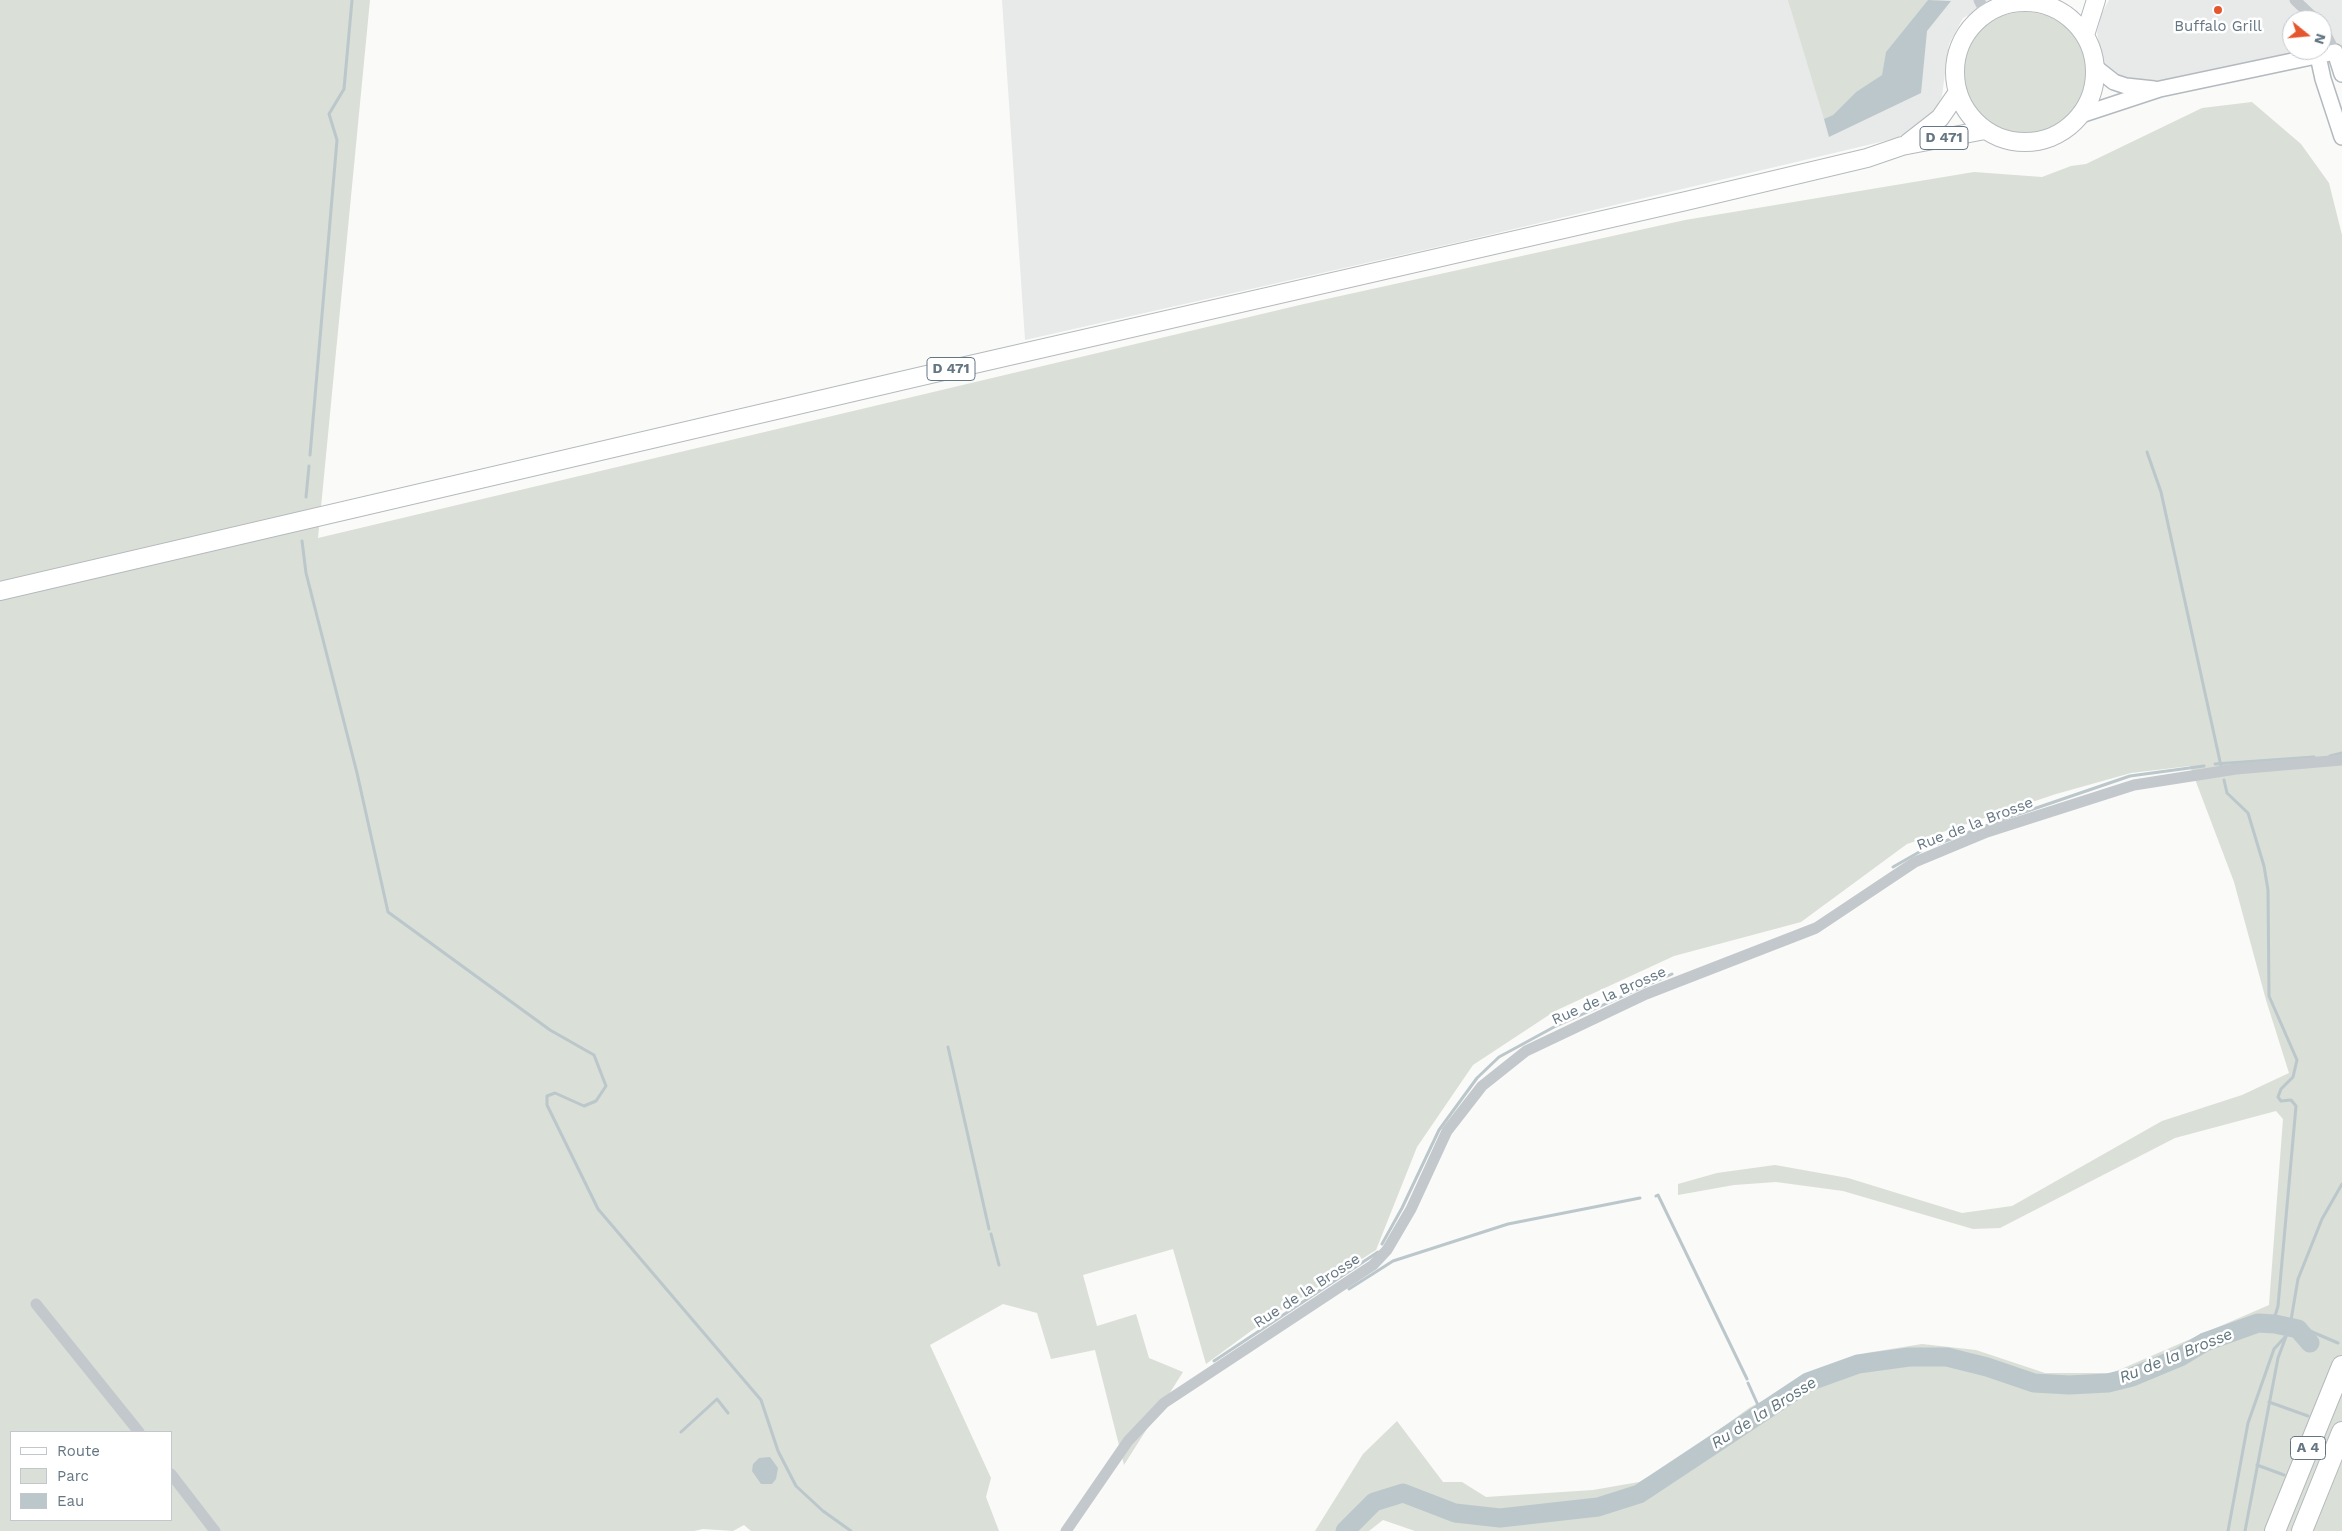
<!DOCTYPE html>
<html>
<head>
<meta charset="utf-8">
<style>
  body { margin:0 }
  #map { position:relative; width:2342px; height:1531px; overflow:hidden; background:#fafaf8; font-family:"Work Sans",sans-serif }
  canvas { display:block }
  .legend { position:absolute; left:10px; top:1431px; width:162px; height:90px; box-sizing:border-box; background:#fff; border:1px solid #c1c8cd; margin:0; padding:6px 9px; list-style:none; font-size:15px; color:#657683 }
  .legend li { display:flex; align-items:center; gap:10px; height:25px }
  .legend b { width:25px; border:1px solid #c1c8cd }
  .north { position:absolute; left:2282px; top:10px; width:50px; height:50px; box-sizing:border-box; background:#fff; border:1px solid #c1c8cd; border-radius:50%; rotate:107deg; font-size:14px; font-weight:700; line-height:20px; text-align:center; color:#657683 }
  .north::after { content:''; display:block; margin:auto; width:18px; height:22px; background:#e4572e; clip-path:polygon(50% 0,100% 100%,50% 72%,0 100%) }
</style>
</head>
<body>
<div id="map">
<canvas width="2342" height="1531"></canvas>
<ul class="legend">
<li><b style="height:6px;background:#fff"></b>Route</li>
<li><b style="height:14px;background:#dadfd7"></b>Parc</li>
<li><b style="height:14px;background:#bbc7cb"></b>Eau</li>
</ul>
<div class="north">N</div>
</div>
<script>
const ctx = document.querySelector('canvas').getContext('2d');
ctx.lineJoin = 'round';
function fill(path, color) { ctx.fillStyle = color; ctx.fill(path, 'evenodd'); }
const poly = rows => new Path2D(rows.map(r => 'M' + r).join(''));
function trace(path, color, width, dash) { ctx.strokeStyle = color; ctx.lineWidth = width; ctx.lineCap = dash ? 'butt' : 'round'; ctx.setLineDash(dash || []); ctx.stroke(path); }
function label(font, color, halo, rows, align = 'center') {
  ctx.font = font + ' "Work Sans",sans-serif'; ctx.lineWidth = 5; ctx.setLineDash([]); ctx.textBaseline = 'middle'; ctx.strokeStyle = halo; ctx.fillStyle = color; for (const [text, x, y, turn = 0] of rows) {
    ctx.save(); ctx.translate(x, y); ctx.rotate((+turn || 0) * Math.PI / 180); ctx.textAlign = isNaN(turn) ? turn : align; if (halo) ctx.strokeText(text, 0, 0); ctx.fillText(text, 0, 0); ctx.restore();
  }
}
fill(poly([
  [1002,0,1998,0,1963,18,1949,44,1942,96,1932,119,1917,129,1893,139,1459,242,1025,340],
  [2109,0,2342,0,2342,66,2322,48,2322,20,2292,20,2292,50,2315,50,2165,83,2128,85,2102,67,2097,32,2102,13]
]), '#e8e9e9');
fill(poly([
  [0,0,370,0,318,538,1304,304,1685,220,1974,172,2042,177,2071,166,2086,164,2202,108,2252,102,2301,144,2329,183,2342,235,2342,1531,1415,1531,1383,1520,1369,1531,1315,1531,1363,1454,1397,1421,1443,1482,1462,1482,1486,1497,1593,1490,1639,1482,1680,1458,1749,1408,1818,1371,1866,1353,1922,1344,1976,1350,2045,1373,2112,1373,2269,1305,2283,1119,2276,1111,2175,1138,2000,1228,1973,1229,1843,1191,1776,1182,1734,1185,1678,1195,1678,1184,1717,1173,1775,1165,1848,1178,1962,1213,2012,1206,2162,1121,2242,1095,2289,1073,2266,1000,2234,882,2190,766,2131,773,2056,794,1907,844,1801,922,1674,956,1555,1011,1473,1065,1417,1147,1376,1250,1266,1320,1206,1364,1173,1249,1083,1275,1097,1326,1136,1314,1149,1358,1183,1372,1124,1465,1095,1350,1051,1359,1037,1313,1003,1304,930,1345,991,1478,986,1497,999,1531,751,1531,744,1525,733,1531,703,1529,694,1531,0,1531],
  [11,1432,171,1432,171,1520,11,1520],
  [1788,0,1928,0,1886,52,1882,75,1856,92,1833,115,1824,119],
  '1962 75a63 63 0 1 1 126 0a63 63 0 1 1-126 0Z'
]), '#dadfd7');
fill(poly([
  [1928,0,1951,1,1927,31,1921,93,1829,137,1824,119,1833,115,1856,92,1882,75,1886,52],
  [770,1457,778,1468,776,1479,772,1484,761,1484,752,1471,753,1464,759,1458]
]), '#bbc7cb');
trace(poly([
  [2147,452,2161,492,2221,766],
  [310,455,337,140,329,114,344,89,352,0],
  [306,497,309,466],
  [302,541,306,573,357,773,388,912,550,1030,594,1055,606,1086,596,1101,584,1106,555,1093,547,1096,547,1105,598,1209,761,1400,778,1451,796,1486,823,1511,851,1531],
  [2330,756,2342,753],
  [2215,764,2314,757],
  [2224,780,2227,793,2248,813,2264,866,2268,890,2269,996,2297,1060,2293,1077,2281,1089,2278,1097,2281,1101,2291,1100,2296,1106,2278,1306,2275,1316,2275,1324],
  [1932,846,2010,817,2130,776,2204,766],
  [1893,867,1921,851],
  [948,1047,989,1229],
  [1656,1196,1658,1195,1747,1379],
  [991,1234,999,1265],
  [1382,1244,1402,1208,1439,1130,1477,1078,1499,1057,1554,1027,1672,974],
  [1349,1289,1393,1261,1508,1224,1640,1198],
  [2305,1337,2310,1331,2338,1343],
  [1214,1361,1378,1252],
  [1748,1383,1762,1414],
  [2269,1402,2308,1416],
  [681,1432,717,1399,728,1413],
  [2257,1465,2284,1475],
  [2228,1531,2248,1423,2274,1349,2285,1337],
  [2245,1531,2278,1358,2290,1326,2298,1279,2322,1219,2342,1184]
]), '#bbc7cb', 3);
trace(poly([
  [1345,1531,1374,1502,1403,1493,1455,1513,1500,1518,1598,1507,1639,1494,1808,1382,1858,1364,1909,1357,1947,1357,1987,1367,2034,1383,2069,1385,2108,1383,2132,1377,2180,1357,2205,1342,2258,1323,2275,1324,2298,1329,2310,1343]
]), '#bbc7cb', 19);
const secondary = poly([
  [2318,56,2323,79,2342,137],
  [2095,67,2114,82,2126,86,2154,89],
  [2081,115,2160,89,2335,52,2342,74]
]);
const primary = poly([
  '1955 72a70 70 0 1 1 140 0a70 70 0 1 1-140 0Z',
  [2085,35,2096,0],
  [1908,143,1940,118,1958,92],
  [0,591,935,373,1686,201,1867,158,1902,146,1985,130]
]);
const motorway = poly([
  [2275,1531,2342,1366],
  [2302,1531,2342,1432]
]);
trace(secondary, '#b3babf', 18);
trace(primary, '#b5babe', 20);
trace(motorway, '#b4b9bd', 22);
trace(poly([
  [1979,0,1986,14],
  [2295,0,2316,20],
  [2322,27,2335,52,2341,51],
  [36,1304,139,1432],
  [171,1474,215,1531],
  [1066,1531,1128,1441,1164,1403,1373,1265,1387,1250,1411,1209,1447,1131,1482,1086,1526,1051,1646,994,1816,928,1915,862,1987,832,2134,785,2236,769,2342,760]
]), '#c3c8cc', 11);
trace(secondary, '#fff', 15);
trace(primary, '#fff', 18);
trace(motorway, '#fff', 20);
for (const [x, y, r, color] of [
  [2218,10,5,"#e4572e"]
]) { const dot = new Path2D(); dot.arc(x, y, r, 0, 2 * Math.PI); ctx.fillStyle = color; ctx.fill(dot); trace(dot, '#fff', 2); }
for (const [x, y, w] of [
  [1944,138,48],
  [951,369,48],
  [2308,1448,35]
]) { const box = new Path2D(); box.roundRect(x - w / 2, y - 11.5, w, 23, 4); ctx.fillStyle = '#fff'; ctx.fill(box); trace(box, '#657683', 1); }
label('bold 14px', '#657683', null, [
  ["D 471",1944,138],
  ["D 471",951,369],
  ["A 4",2308,1448]
]);
label('15px', '#657683', '#fff', [
  ["Buffalo Grill",2218,27]
]);
label('15px', '#657683', '#fff', [
  ["Rue de la Brosse",1975,824,-21],
  ["Rue de la Brosse",1609,996,-24],
  ["Rue de la Brosse",1307,1291,-33]
]);
label('italic 16px', '#60757c', '#fff', [
  ["Ru de la Brosse",2176,1356,-22],
  ["Ru de la Brosse",1764,1413,-32]
]);
</script>
</body>
</html>
